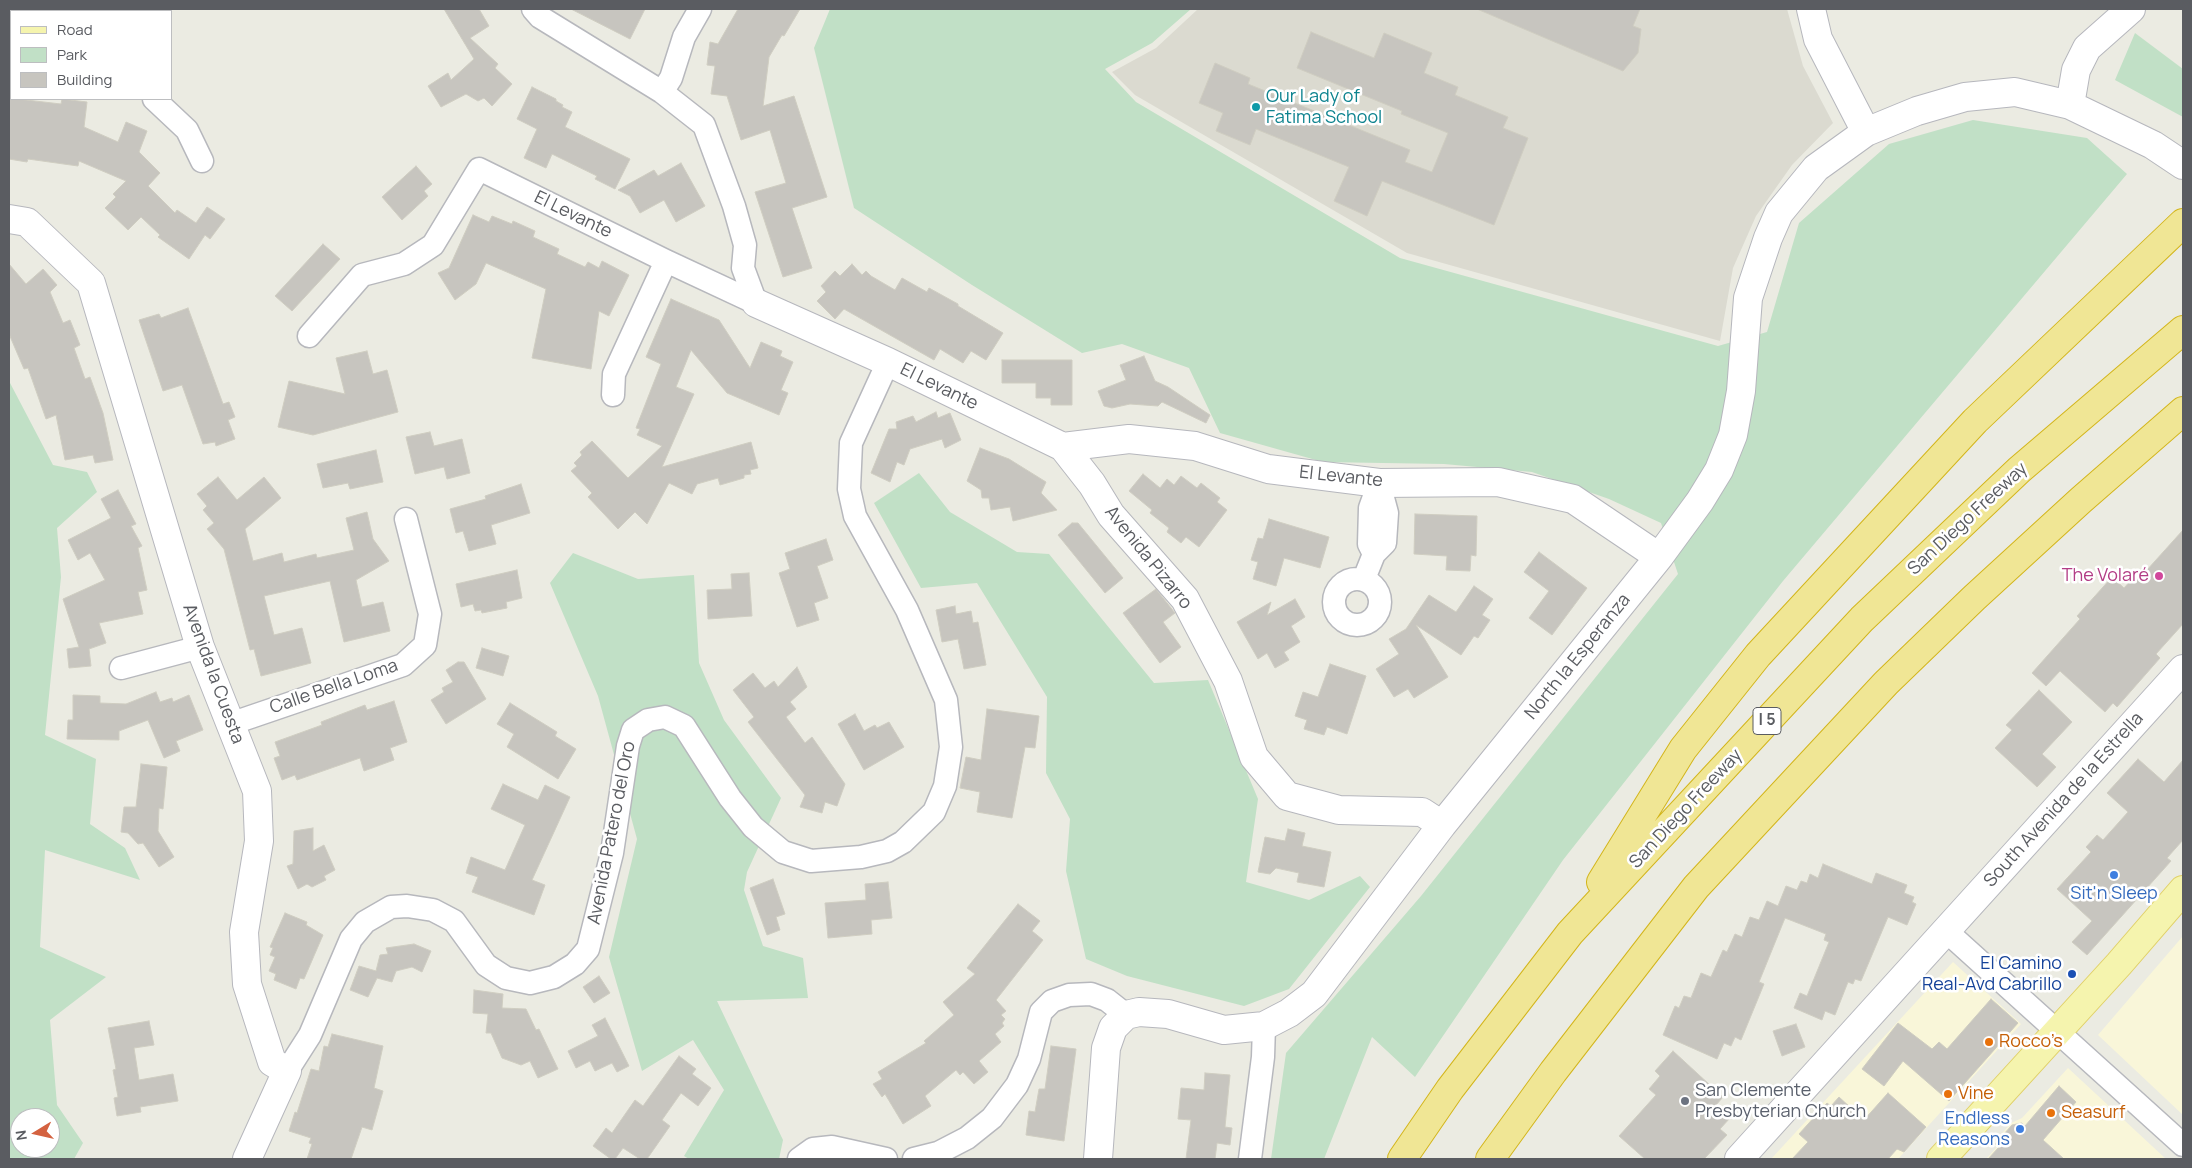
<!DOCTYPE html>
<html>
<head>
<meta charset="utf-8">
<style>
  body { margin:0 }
  #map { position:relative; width:2192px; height:1168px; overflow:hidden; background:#ebebe2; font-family:Manrope,sans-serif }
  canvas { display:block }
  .frame { position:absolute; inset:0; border:10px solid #5a5c61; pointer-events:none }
  .legend { position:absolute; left:10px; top:10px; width:162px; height:90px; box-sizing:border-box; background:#fff; border:1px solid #bdbec0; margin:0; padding:6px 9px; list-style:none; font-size:15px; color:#5a5c61 }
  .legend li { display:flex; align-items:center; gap:10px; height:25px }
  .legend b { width:25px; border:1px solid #bdbec0 }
  .north { position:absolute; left:10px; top:1108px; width:50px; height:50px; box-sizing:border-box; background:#fff; border:1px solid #bdbec0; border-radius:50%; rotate:261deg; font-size:14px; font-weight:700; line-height:20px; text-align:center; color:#5a5c61 }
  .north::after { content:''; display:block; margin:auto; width:18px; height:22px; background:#d46240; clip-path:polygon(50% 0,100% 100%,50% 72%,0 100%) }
</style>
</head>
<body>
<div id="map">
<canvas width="2192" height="1168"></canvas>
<div class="frame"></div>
<ul class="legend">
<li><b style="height:6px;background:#f5f4ae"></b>Road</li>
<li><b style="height:14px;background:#c1e0c6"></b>Park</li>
<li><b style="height:14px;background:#c7c5bf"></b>Building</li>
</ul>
<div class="north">N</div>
</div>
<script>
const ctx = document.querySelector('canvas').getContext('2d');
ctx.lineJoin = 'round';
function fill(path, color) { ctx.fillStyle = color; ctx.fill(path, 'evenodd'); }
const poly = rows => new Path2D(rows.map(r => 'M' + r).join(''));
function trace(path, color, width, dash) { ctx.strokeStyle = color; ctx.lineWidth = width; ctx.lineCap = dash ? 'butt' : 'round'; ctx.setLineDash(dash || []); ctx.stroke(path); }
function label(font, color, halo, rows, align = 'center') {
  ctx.font = font + ' Manrope,sans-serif'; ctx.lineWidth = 5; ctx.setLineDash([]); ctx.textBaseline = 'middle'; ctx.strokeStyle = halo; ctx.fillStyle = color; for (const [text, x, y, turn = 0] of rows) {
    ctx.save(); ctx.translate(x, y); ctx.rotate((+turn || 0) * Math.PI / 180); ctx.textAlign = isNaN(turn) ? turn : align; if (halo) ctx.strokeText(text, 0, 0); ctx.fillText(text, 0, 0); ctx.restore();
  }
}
fill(poly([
  [2183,936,2183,1115,2098,1035],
  [1953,962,2021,1024,1898,1159,1771,1159],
  [2068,1068,2166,1159,1986,1159,1997,1147,1993,1144,2011,1123,2022,1118]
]), '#f9f6d9');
fill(poly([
  [1198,9,1787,9,1803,66,1833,123,1792,165,1756,216,1733,268,1720,341,1407,253,1135,95,1112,72,1156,48]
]), '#dbdad0');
fill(poly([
  [830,9,1191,9,1152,43,1105,69,1136,102,1400,258,1718,346,1767,332,1799,223,1889,144,1973,120,2087,138,2127,174,1783,581,1563,860,1415,1077,1372,1037,1324,1159,1271,1159,1286,1053,1421,896,1678,574,1661,523,1609,499,1532,472,1444,464,1323,462,1220,433,1189,368,1122,344,1082,353,972,285,854,208,814,48],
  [2135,33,2183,69,2183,117,2115,80],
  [9,381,53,465,87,472,97,492,57,528,61,577,45,735,96,759,90,824,125,848,140,880,45,850,40,947,106,977,50,1020,57,1105,83,1143,74,1159,9,1159],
  [20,1118,50,1118,50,1148,20,1148],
  [919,473,950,512,1017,552,1049,554,1154,683,1208,680,1258,799,1246,882,1309,900,1360,876,1370,887,1289,989,1244,1006,1127,976,1086,959,1066,871,1070,819,1046,773,1047,697,977,583,921,588,874,503],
  [573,553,638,579,694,575,699,663,724,720,781,798,747,872,744,890,763,946,803,958,808,998,717,1001,783,1140,779,1159,689,1159,684,1156,724,1090,693,1040,642,1071,609,957,637,839,598,696,550,583]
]), '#c1e0c6');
const building = poly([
  [444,9,479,9,489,26,470,38,498,64,495,68,512,84,492,106,484,98,478,101,466,94,441,107,428,86,448,73,451,80,474,59,444,9],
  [571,9,645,9,630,39,571,9],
  [738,9,800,9,784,36,782,35,769,57,763,106,794,96,827,197,792,208,812,268,783,277,755,192,786,183,770,130,741,140,727,96,711,94,715,66,707,65,710,42,718,44,738,9],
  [1477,9,1640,9,1633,26,1641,29,1638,53,1623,71,1477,9],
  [1311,32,1374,58,1384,33,1432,53,1424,73,1458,87,1455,95,1508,117,1503,128,1528,138,1494,225,1382,181,1367,216,1334,201,1349,167,1256,129,1250,145,1216,131,1223,113,1199,103,1215,63,1250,78,1248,84,1410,150,1405,162,1432,172,1448,133,1401,114,1402,111,1297,68,1311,32],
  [532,87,556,99,556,101,563,105,562,107,572,112,565,127,630,159,615,189,595,179,597,176,552,154,546,168,524,158,537,129,517,119,532,87],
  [9,98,61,104,62,99,87,102,84,127,118,142,126,122,147,131,139,152,160,173,148,186,175,213,177,210,196,223,207,207,225,219,210,239,205,235,189,259,158,237,160,235,141,217,128,230,105,208,116,197,113,194,126,181,79,161,78,166,28,159,27,162,9,159,9,98],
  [681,163,705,206,676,222,664,200,640,213,630,196,618,190,654,170,658,176,681,163],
  [416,166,432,184,424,191,428,196,402,220,382,197,416,166],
  [473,215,489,222,492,216,512,224,513,221,535,231,533,237,559,249,557,254,585,267,588,262,599,268,602,261,629,275,609,316,599,311,591,369,532,358,546,289,486,263,476,284,455,300,438,273,449,268,473,215],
  [323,244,340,259,292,311,275,296,323,244],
  [9,264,26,284,43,269,57,285,50,292,63,323,70,320,80,345,74,348,85,379,90,377,103,413,113,460,95,463,93,455,65,460,56,415,46,419,28,368,24,369,9,334,9,264],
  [852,264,862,275,866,271,871,276,895,290,902,278,927,292,929,288,958,304,958,306,1003,333,986,360,971,351,963,363,940,349,934,360,844,309,835,319,817,301,826,292,821,286,835,271,840,276,852,264],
  [671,299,719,320,750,368,761,342,782,351,780,356,793,362,781,390,788,393,779,415,727,393,691,350,676,387,694,394,662,467,751,442,758,468,750,470,751,474,744,475,744,478,720,485,718,478,697,484,692,494,669,483,647,524,635,512,618,529,588,497,592,493,571,471,577,466,574,463,582,455,580,452,592,441,628,478,662,446,637,435,640,429,636,428,661,364,646,357,671,299],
  [188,308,223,404,229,402,235,417,228,420,235,439,216,446,215,442,203,444,182,385,163,391,139,320,159,314,161,318,188,308],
  [367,351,373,374,387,370,398,412,313,435,278,427,289,381,345,394,336,358,367,351],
  [1144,356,1155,381,1168,387,1210,415,1206,423,1162,402,1158,406,1130,404,1112,408,1104,406,1098,391,1126,380,1120,365,1144,356],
  [1002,360,1072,360,1072,405,1051,405,1051,398,1036,398,1036,383,1002,383,1002,360],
  [936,412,938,418,950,413,961,440,945,448,942,439,910,449,904,465,897,462,890,482,871,473,889,429,897,429,896,422,913,416,916,422,936,412],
  [430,432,434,446,462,439,470,473,447,479,444,467,415,474,406,437,430,432],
  [980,448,1009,459,1046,482,1041,493,1057,510,1013,521,1010,507,991,510,989,498,982,498,981,490,967,481,980,448],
  [376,450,383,482,350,489,348,483,323,488,317,464,376,450],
  [1143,474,1160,488,1167,479,1174,485,1181,476,1197,488,1201,483,1220,498,1217,502,1227,510,1199,547,1186,537,1181,543,1167,532,1169,528,1150,513,1152,510,1129,491,1143,474],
  [218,477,237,500,264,477,281,498,245,529,253,561,282,553,284,562,316,554,317,558,354,550,346,518,367,512,373,539,389,561,356,580,362,607,383,602,390,631,344,642,330,581,264,596,274,635,302,628,311,663,261,676,254,649,250,650,224,549,207,529,214,523,203,510,207,506,197,494,218,477],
  [521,484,530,513,491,525,496,544,469,551,463,531,456,533,450,509,486,499,485,496,521,484],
  [118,490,136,524,131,526,142,546,138,548,147,590,138,592,143,614,99,623,106,643,89,649,91,666,69,668,67,649,79,647,63,599,105,580,90,553,78,560,68,540,111,518,101,499,118,490],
  [1415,514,1477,516,1476,556,1471,555,1470,571,1446,570,1447,556,1414,554,1415,514],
  [1269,519,1329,537,1320,568,1284,558,1276,586,1253,579,1258,562,1251,560,1258,538,1263,539,1269,519],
  [1072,523,1078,523,1123,578,1105,593,1058,535,1072,523],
  [2183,530,2183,624,2156,654,2160,658,2117,707,2113,703,2105,712,2060,671,2046,686,2032,673,2080,619,2077,616,2112,577,2124,588,2142,568,2146,571,2183,530],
  [826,539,833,560,817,566,828,598,814,603,819,620,797,627,779,573,790,569,785,553,826,539],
  [1539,552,1587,588,1552,635,1529,618,1549,591,1524,572,1539,552],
  [517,570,522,598,506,602,507,608,482,613,481,610,475,611,473,604,461,607,456,584,517,570],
  [749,573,752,616,708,619,707,590,732,589,731,574,749,573],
  [1474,586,1493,599,1482,615,1490,620,1478,638,1474,636,1461,655,1416,625,1448,677,1414,698,1408,689,1394,697,1376,669,1399,654,1389,639,1406,629,1429,595,1456,612,1474,586],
  [1156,589,1175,613,1163,622,1181,647,1160,663,1123,613,1156,589],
  [1295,599,1305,617,1291,626,1300,642,1284,652,1289,660,1275,668,1267,653,1258,659,1237,622,1271,602,1267,615,1295,599],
  [955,606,956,614,971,611,973,623,978,622,986,665,964,669,958,639,942,642,936,610,955,606],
  [482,648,509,656,503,676,476,668,482,648],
  [458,662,464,662,486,699,446,724,431,700,444,692,442,688,453,682,446,670,458,662],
  [1330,664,1366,676,1347,734,1327,727,1324,735,1304,729,1307,720,1295,716,1303,692,1318,697,1330,664],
  [797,667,807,687,790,702,796,709,786,717,805,743,812,737,845,784,837,806,825,802,822,813,800,807,805,795,748,722,754,717,733,690,753,673,765,688,774,681,778,687,797,667],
  [2039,690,2072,722,2042,754,2056,767,2037,787,1995,748,2012,730,2006,725,2039,690],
  [156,692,160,702,172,698,173,702,189,695,203,730,176,741,180,751,164,758,148,720,119,731,119,740,67,739,68,720,73,720,73,695,100,696,100,703,126,704,156,692],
  [394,701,407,742,390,748,394,760,364,771,360,758,297,780,295,775,282,780,274,758,280,756,275,742,322,725,321,722,365,705,367,710,394,701],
  [510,703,557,732,555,736,576,749,558,779,507,747,514,734,497,724,510,703],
  [987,709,1039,716,1035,748,1025,747,1012,818,977,812,980,792,960,788,966,757,981,760,987,709],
  [855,714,864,731,875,725,877,728,889,722,904,747,864,770,838,724,855,714],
  [2138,759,2164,782,2183,760,2183,840,2167,858,2171,861,2087,955,2072,942,2092,921,2057,889,2091,852,2086,847,2097,835,2103,840,2128,812,2107,793,2138,759],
  [141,764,167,767,163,809,159,808,158,831,174,857,159,867,143,843,138,844,128,833,121,832,124,807,136,807,141,764],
  [503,784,538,800,545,785,570,797,532,880,545,885,534,915,472,892,478,877,466,873,471,857,505,870,525,825,491,809,503,784],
  [313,828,313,851,324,845,335,870,324,876,326,880,312,887,307,884,298,889,287,866,293,864,294,831,313,828],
  [1288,829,1305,833,1302,846,1331,852,1324,887,1297,882,1299,873,1276,868,1270,874,1258,872,1265,837,1285,841,1288,829],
  [1823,864,1872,884,1876,873,1907,885,1904,893,1914,897,1912,902,1916,904,1907,925,1888,917,1861,981,1855,979,1853,984,1848,982,1835,1015,1825,1011,1822,1020,1794,1008,1800,993,1807,996,1829,942,1824,940,1826,934,1785,918,1759,982,1764,984,1741,1040,1735,1037,1731,1046,1724,1043,1717,1059,1663,1035,1675,1006,1679,1008,1684,996,1691,998,1701,973,1711,977,1723,950,1727,952,1735,934,1742,937,1750,917,1759,920,1767,901,1778,906,1786,886,1797,890,1801,881,1807,883,1810,874,1818,878,1823,864],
  [773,879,785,914,776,917,780,930,767,935,750,888,773,879],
  [888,882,892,918,871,920,872,934,828,938,825,903,866,900,865,884,888,882],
  [1018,904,1040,921,1032,931,1043,940,996,1000,1006,1011,1001,1015,1005,1019,1002,1023,1004,1026,995,1034,1001,1042,979,1061,988,1072,974,1084,963,1072,960,1075,956,1070,925,1096,931,1106,903,1124,885,1094,882,1097,873,1084,882,1079,878,1072,926,1043,924,1041,954,1015,943,1002,975,974,967,968,1018,904],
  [285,913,307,922,306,925,323,935,304,979,300,978,296,989,274,980,276,974,269,971,275,957,270,955,273,948,270,947,285,913],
  [414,944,431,951,422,972,412,967,396,971,392,982,377,978,368,997,350,990,359,966,376,971,380,955,388,954,386,948,414,944],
  [599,976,610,993,594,1003,583,987,599,976],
  [474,990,503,994,502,1008,526,1009,536,1030,539,1029,558,1069,538,1078,530,1061,521,1065,502,1058,491,1033,486,1033,488,1014,473,1013,474,990],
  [1991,999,2018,1023,1949,1101,1903,1061,1884,1086,1862,1069,1898,1023,1932,1049,1939,1042,1947,1049,1991,999],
  [605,1018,629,1066,617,1072,612,1063,595,1071,590,1061,576,1068,568,1051,598,1036,592,1025,605,1018],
  [149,1021,154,1045,134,1048,139,1080,173,1074,178,1101,140,1107,141,1112,117,1116,114,1098,118,1097,113,1070,116,1069,108,1028,149,1021],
  [1796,1024,1805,1047,1782,1056,1773,1031,1796,1024],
  [332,1034,383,1046,374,1088,383,1091,372,1130,362,1127,351,1159,307,1159,312,1144,309,1143,311,1138,289,1131,295,1112,297,1113,311,1069,319,1071,324,1046,328,1047,332,1034],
  [1051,1046,1076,1049,1064,1141,1026,1135,1029,1111,1035,1112,1039,1089,1045,1089,1051,1046],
  [1673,1051,1723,1097,1716,1105,1730,1118,1720,1129,1727,1135,1704,1159,1645,1159,1619,1136,1656,1095,1649,1089,1660,1076,1655,1071,1673,1051],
  [679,1056,696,1069,692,1074,711,1088,698,1106,681,1093,662,1120,670,1126,647,1159,640,1159,623,1148,615,1159,611,1159,593,1146,606,1128,612,1133,635,1100,643,1106,679,1056],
  [1205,1073,1230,1075,1225,1127,1232,1128,1230,1145,1217,1143,1215,1159,1186,1159,1191,1120,1178,1119,1181,1088,1204,1090,1205,1073],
  [2059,1086,2076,1102,2043,1140,2064,1159,1988,1159,1999,1147,1995,1144,2012,1125,2022,1123,2025,1126,2059,1086],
  [1888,1093,1926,1127,1904,1152,1897,1149,1888,1159,1792,1159,1808,1142,1799,1134,1827,1103,1831,1106,1839,1097,1864,1120,1888,1093]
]);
fill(building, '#c7c5bf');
trace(building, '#cfcdc1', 1);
const street = poly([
  [533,9,540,17,662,92,704,125,734,206,745,245,743,268,756,303],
  [9,67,11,67],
  [662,92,671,78,684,37,700,9],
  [154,99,187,130,202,161],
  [309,336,362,275,404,264,433,245,479,169,666,261,756,303],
  [613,395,614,374,666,261],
  [1374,554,1369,544,1370,508,1379,483],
  '1334 602a23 23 0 1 1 46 0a23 23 0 1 1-46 0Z',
  [1364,579,1374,554,1385,543,1387,513,1379,483],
  [121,668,200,647],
  [230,724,403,665,425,645,430,614,406,519],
  [1945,930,2183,1145],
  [287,1071,310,1035,351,939,365,922,391,907,407,906,433,910,454,921,486,965,506,978,530,983,554,977,575,964,588,949,612,853,628,746,633,730,648,720,665,717,684,726,730,798,753,827,783,852,811,861,861,857,887,851,903,842,934,812,945,786,951,747,946,700,907,610,855,516,849,489,851,443,888,362],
  [799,1159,813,1149,832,1147,886,1159],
  [914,1159,938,1153,967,1138,992,1118,1017,1085,1029,1059,1041,1012,1052,1001,1069,995,1091,994,1107,1000,1126,1015],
  [1250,1159,1263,1057,1264,1026]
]);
const secondary = poly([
  [1811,9,1818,39,1866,132],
  [2070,105,2076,70,2087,48,2131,9],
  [9,219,27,222,91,283,200,647,257,791,259,841,244,932,247,984,272,1062,287,1071,247,1159],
  [756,303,888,362,1063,447,1129,439,1195,446,1268,469,1379,483,1498,482,1573,499,1659,557],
  [1063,447,1092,484,1111,515,1185,599,1228,681,1254,757,1287,796,1339,810,1422,812,1442,825],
  [1098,1159,1106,1048,1113,1028,1126,1015,1139,1012,1168,1014,1224,1030,1264,1026,1289,1013,1314,994,1442,825,1659,557,1700,501,1719,470,1733,435,1741,391,1748,298,1768,238,1779,213,1816,168,1866,132,1917,111,1965,97,2015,92,2070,105,2153,145,2183,165],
  [1739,1159,2183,669]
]);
const primary = poly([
  [1941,1159,2119,964,2183,890]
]);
const highway = poly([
  [1601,882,1683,749,1758,655,1975,421,2183,223],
  [1402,1159,1450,1089,1570,933,1862,619,2019,470,2183,330],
  [1490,1159,1553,1072,1696,887,1886,683,1974,598,2081,500,2183,411]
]);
trace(street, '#b7b8bd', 25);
trace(secondary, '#b6b7bd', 30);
trace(primary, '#e0d067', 30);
trace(highway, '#d3b51b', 30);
trace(street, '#fff', 22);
trace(secondary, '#fff', 28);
trace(primary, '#f5f4ae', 28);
trace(highway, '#f0e695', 28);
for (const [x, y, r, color] of [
  [1256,107,5,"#0f9aa8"],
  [2159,576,5,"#d1479c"],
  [2114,875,5,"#3f7fe0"],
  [2072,974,5,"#1a4fb4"],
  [1989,1042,5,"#e8710a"],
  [1948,1094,5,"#e8710a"],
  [1685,1101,5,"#6b7280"],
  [2051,1113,5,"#e8710a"],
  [2020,1129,5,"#3f7fe0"]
]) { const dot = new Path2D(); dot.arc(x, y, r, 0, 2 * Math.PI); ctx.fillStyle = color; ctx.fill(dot); trace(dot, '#fff', 2); }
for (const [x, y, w] of [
  [1767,721,28]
]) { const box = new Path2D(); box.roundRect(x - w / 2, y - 13.5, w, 27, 4); ctx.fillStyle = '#fff'; ctx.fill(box); trace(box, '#5a5c61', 1); }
label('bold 16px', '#5a5c61', null, [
  ["I 5",1767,721]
]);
label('18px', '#0d838f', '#fff', [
  ["Our Lady of",1266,97],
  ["Fatima School",1266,118]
], 'left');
label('18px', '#5a5c61', '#fff', [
  ["El Levante",573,215,26],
  ["El Levante",939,387,26],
  ["El Levante",1341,477,6],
  ["San Diego Freeway",1968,519,-43],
  ["Avenida Pizarro",1148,558,51],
  ["North la Esperanza",1578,657,-51],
  ["Avenida la Cuesta",213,674,70],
  ["Calle Bella Loma",334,687,-19],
  ["South Avenida de la Estrella",2064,800,-48],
  ["San Diego Freeway",1686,809,-47],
  ["Avenida Patero del Oro",612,833,-79]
]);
label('18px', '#b23c85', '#fff', [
  ["The Volaré",2149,576]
], 'right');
label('18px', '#366cbe', '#fff', [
  ["Sit'n Sleep",2114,894],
  ["Endless",2010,1119,"right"],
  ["Reasons",2010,1140,"right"]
]);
label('18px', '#164399', '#fff', [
  ["El Camino",2062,964],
  ["Real-Avd Cabrillo",2062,985]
], 'right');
label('18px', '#c56008', '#fff', [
  ["Rocco’s",1999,1042],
  ["Vine",1958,1094],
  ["Seasurf",2061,1113]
], 'left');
label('18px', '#5b616d', '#fff', [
  ["San Clemente",1695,1091],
  ["Presbyterian Church",1695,1112]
], 'left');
</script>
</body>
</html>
